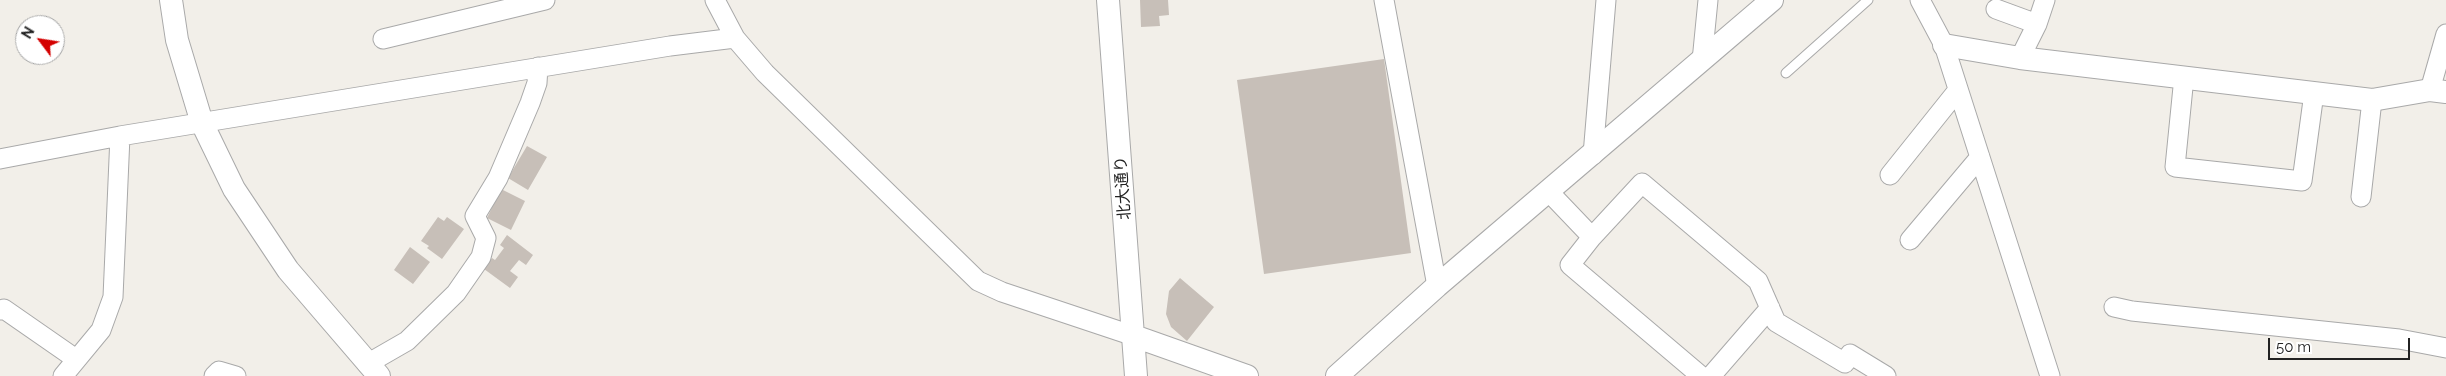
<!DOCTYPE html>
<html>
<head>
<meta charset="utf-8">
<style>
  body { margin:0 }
  #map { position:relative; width:2446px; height:376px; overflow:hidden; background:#f2efe9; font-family:Raleway,sans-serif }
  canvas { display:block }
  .north { position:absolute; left:15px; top:15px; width:50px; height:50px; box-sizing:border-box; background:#fff; border:1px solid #a7a7a7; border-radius:50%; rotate:301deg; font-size:14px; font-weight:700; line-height:20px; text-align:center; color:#222 }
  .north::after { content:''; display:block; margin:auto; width:18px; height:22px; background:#d40000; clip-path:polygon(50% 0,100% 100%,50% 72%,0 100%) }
  .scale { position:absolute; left:2268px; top:338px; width:142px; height:22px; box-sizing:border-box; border:2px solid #222; border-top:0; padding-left:6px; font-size:15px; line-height:18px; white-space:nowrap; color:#222; -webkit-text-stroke:4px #fff; paint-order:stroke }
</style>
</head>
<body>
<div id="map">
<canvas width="2446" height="376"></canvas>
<div class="north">N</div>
<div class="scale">50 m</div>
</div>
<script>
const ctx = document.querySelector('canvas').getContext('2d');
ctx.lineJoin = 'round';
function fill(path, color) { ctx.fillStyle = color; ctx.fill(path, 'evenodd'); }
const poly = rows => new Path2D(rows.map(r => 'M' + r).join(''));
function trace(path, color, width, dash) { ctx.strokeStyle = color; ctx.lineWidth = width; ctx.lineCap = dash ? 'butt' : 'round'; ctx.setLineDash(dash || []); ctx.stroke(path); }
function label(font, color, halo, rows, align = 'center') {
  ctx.font = font + ' Raleway,"Noto Sans JP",sans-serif'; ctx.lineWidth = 5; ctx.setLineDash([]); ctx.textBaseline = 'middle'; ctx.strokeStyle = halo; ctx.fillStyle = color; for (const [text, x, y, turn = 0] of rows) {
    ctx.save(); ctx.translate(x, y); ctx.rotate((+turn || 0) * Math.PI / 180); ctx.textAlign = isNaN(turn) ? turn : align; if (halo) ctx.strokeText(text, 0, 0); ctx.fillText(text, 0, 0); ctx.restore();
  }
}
fill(poly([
  [1140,0,1168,0,1169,15,1159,16,1160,26,1141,27],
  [1384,59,1411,253,1264,274,1237,80],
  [527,146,547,157,528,190,508,178],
  [501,189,525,201,511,230,487,218],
  [438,217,444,221,447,217,464,229,442,259,427,248,429,246,421,241],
  [507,235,533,255,526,265,519,260,510,271,518,277,510,288,484,269,492,258,495,260,504,248,500,245],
  [410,247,430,262,413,284,394,270],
  [1180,278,1214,307,1187,341,1171,327,1166,314,1169,291]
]), '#c7bfb8');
const service = poly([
  [1786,73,1868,0]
]);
const minor = poly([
  [715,0,735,38,765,73,978,281,1002,292,1134,336],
  [1384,0,1437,286],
  [1920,0,1944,45,2050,376],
  [1996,9,2037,24],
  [383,39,545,0],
  [2020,58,2037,24,2045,0],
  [1702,61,1708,0],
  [2184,77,2175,167,2302,181,2314,93],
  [2430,90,2446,34],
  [1593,155,1606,0],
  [0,159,120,136,670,46,735,38],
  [1890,175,1958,90],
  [1549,192,1592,237,1642,183,1758,281,1776,322,1845,363,1850,354,1886,376],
  [2361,197,2372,100],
  [1592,237,1570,265,1701,376],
  [1910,240,1980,157],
  [2114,307,2132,311,2399,339,2446,348],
  [0,310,4,309,76,359],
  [367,364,407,341,456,293,481,257,486,238,475,216,498,178,530,103,537,83,538,67],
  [63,376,101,330,113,297,120,136],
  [214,376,219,371,236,376],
  [1711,376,1770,308]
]);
const tertiary = poly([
  [171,0,177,40,202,123,234,189,288,270,379,376],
  [1108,0,1136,376],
  [1944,45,2020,58,2372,100,2430,90,2446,92],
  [1134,336,1247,376],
  [1337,376,1437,286,1772,0]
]);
trace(service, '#a9a9a9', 11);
trace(minor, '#a9a9a9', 21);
trace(tertiary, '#a9a9a9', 24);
trace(service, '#fff', 9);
trace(minor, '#fff', 19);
trace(tertiary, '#fff', 22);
label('16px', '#222', '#fff', [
  ["北大通り",1123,188,-94]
]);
</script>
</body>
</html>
